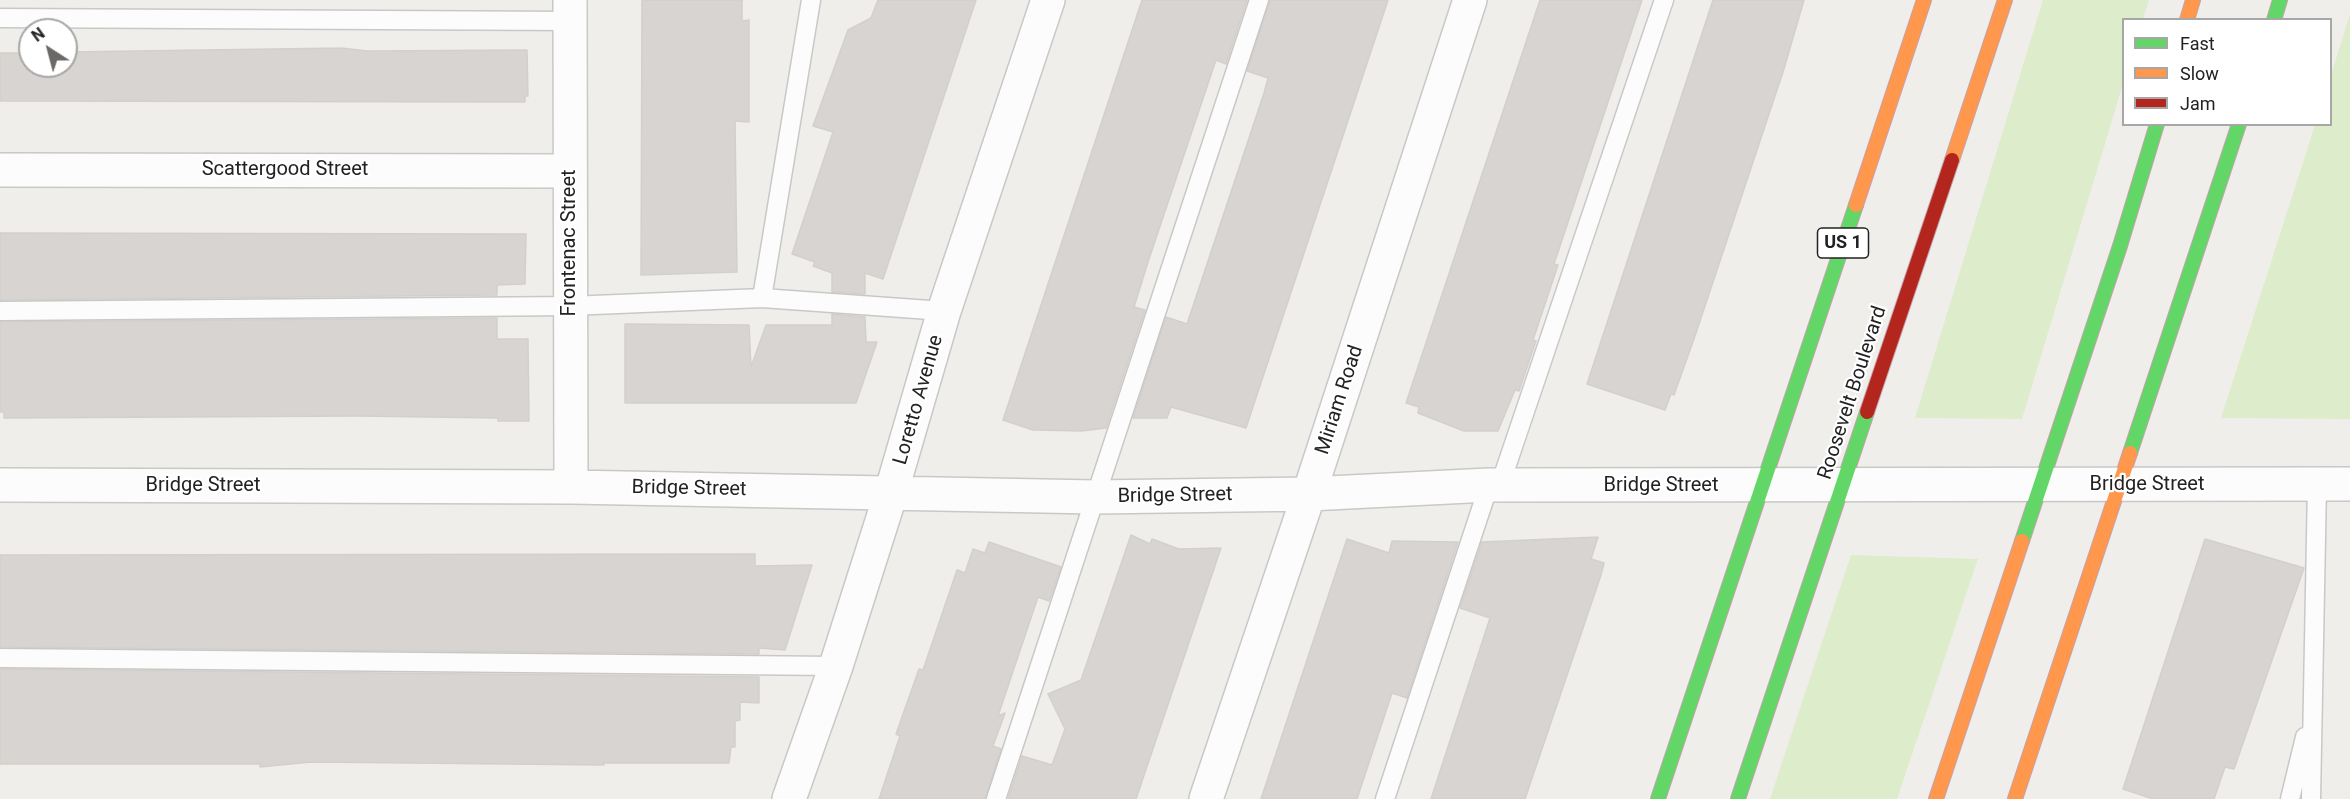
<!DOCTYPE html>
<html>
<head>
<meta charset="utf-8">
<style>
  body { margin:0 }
  #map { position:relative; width:2350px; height:799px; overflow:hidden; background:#f0eeeb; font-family:Roboto,sans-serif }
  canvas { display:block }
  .legend { position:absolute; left:2122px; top:18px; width:210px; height:108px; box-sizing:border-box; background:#fff; border:2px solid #a7a7a7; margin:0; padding:8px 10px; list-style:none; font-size:18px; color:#222 }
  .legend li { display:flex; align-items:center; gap:12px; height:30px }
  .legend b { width:30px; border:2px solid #a7a7a7 }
  .north { position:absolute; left:18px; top:18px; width:60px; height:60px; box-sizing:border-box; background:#fff; border:2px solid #a7a7a7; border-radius:50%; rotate:324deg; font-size:16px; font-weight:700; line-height:24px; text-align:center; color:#222 }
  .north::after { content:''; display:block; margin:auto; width:21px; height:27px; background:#6a6968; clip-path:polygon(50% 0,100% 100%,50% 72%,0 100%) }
</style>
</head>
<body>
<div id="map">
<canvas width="2350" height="799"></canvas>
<ul class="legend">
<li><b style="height:8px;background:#63d668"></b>Fast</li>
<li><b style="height:8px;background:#ff974d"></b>Slow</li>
<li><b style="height:8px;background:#b3261e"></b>Jam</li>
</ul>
<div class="north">N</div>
</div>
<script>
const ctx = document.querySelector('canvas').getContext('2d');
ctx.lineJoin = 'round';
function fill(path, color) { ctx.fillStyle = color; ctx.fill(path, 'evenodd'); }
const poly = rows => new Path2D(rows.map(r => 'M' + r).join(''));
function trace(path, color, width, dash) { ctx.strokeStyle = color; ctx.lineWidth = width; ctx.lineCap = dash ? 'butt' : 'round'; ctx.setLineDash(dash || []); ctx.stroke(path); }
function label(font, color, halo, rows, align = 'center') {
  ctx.font = font + ' Roboto,sans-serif'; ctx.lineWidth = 4.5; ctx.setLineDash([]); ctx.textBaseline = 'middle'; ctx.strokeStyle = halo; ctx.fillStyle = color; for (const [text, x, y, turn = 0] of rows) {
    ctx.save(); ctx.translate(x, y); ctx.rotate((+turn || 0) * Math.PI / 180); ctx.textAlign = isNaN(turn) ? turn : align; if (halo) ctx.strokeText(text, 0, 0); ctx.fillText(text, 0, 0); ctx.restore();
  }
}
fill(poly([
  [2043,0,2149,0,2143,19,2124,20,2123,84,2022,419,1915,418],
  [2350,14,2350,419,2221,418,2315,125,2330,124,2331,75],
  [1851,555,1978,559,1897,799,1770,799]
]), '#ddeccb');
const building = poly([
  [642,0,742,0,742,21,749,20,749,122,735,121,737,272,641,275,642,0],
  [878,0,976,0,883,279,865,273,865,294,832,292,832,273,813,266,815,262,792,254,833,132,813,126,848,30,871,18,878,0],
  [1142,0,1247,0,1226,64,1216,60,1149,259,1134,307,1145,310,1106,428,1082,431,1033,430,1003,420,1142,0],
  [1270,0,1388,0,1246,428,1171,407,1167,418,1133,418,1166,317,1187,324,1264,93,1268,78,1247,71,1270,0],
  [1540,0,1642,0,1554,264,1558,265,1533,340,1536,341,1519,391,1515,390,1498,431,1464,431,1418,413,1419,407,1406,403,1540,0],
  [1713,0,1804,0,1783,72,1695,336,1674,395,1671,394,1665,410,1587,384,1713,0],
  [341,48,368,51,527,50,528,96,525,96,525,102,0,101,0,53,30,53,30,66,66,66,66,52,341,48],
  [0,233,526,234,525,284,497,285,497,295,0,300,0,233],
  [832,314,865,317,866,342,877,342,856,403,625,403,625,324,749,325,751,367,766,325,832,325,832,314],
  [497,318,497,339,528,339,529,421,498,421,498,418,358,416,4,418,4,412,0,412,0,322,497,318],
  [1131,535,1150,544,1152,539,1179,549,1221,548,1136,799,1008,799,1022,756,1052,765,1065,729,1048,694,1081,680,1131,535],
  [1598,537,1591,559,1604,563,1601,575,1525,799,1431,799,1490,618,1460,608,1482,542,1598,537],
  [1347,539,1389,553,1392,541,1458,542,1407,698,1392,693,1357,799,1261,799,1347,539],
  [2205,539,2304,568,2234,769,2225,767,2214,799,2153,799,2123,789,2205,539],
  [989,542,1061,567,1049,601,1038,597,998,716,1005,713,993,746,1001,749,985,799,879,799,900,736,896,734,919,669,923,670,957,570,965,573,973,549,985,553,989,542],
  [755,554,755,566,812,565,785,650,759,648,759,654,0,647,0,555,755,554],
  [0,669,759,677,759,703,740,702,740,720,735,721,735,747,731,747,729,763,604,763,604,765,311,762,260,767,260,764,0,764,0,669]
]);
fill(building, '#d7d4d2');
trace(building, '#d3d0cc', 1.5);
const lane = poly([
  [811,0,762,298,944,311],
  [0,18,570,21],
  [0,311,570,306,762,298],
  [1500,485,1664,0],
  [0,658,836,666],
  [996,799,1259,0],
  [1385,799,1489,485],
  [2290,799,2305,737],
  [2311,799,2317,485]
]);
const street = poly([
  [570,0,571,487],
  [0,170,570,171],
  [0,485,571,487,1095,497,1309,494,1489,485,2350,484],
  [789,799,836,666,891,493,944,311,1048,0],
  [1206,799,1309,494,1470,0]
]);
const fast = poly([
  [2274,20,2280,0],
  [2130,453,2239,124],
  [2022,541,2120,246,2157,124],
  [1658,799,1856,205],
  [1738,799,1867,412]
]);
const slow = poly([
  [2187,20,2193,0],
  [1952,160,2005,0],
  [1856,205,1924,0],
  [1936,799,2022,541],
  [2015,799,2130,453]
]);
const jam = poly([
  [1867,412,1952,160]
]);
trace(lane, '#c9c8c7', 21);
trace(street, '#c9c8c7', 36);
trace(fast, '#c5a2ac', 16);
trace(slow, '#c5a2ac', 16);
trace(jam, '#c5a2ac', 16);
trace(lane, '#fdfcfc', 18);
trace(street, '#fdfcfc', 33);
trace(fast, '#63d668', 14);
trace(slow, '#ff974d', 14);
trace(jam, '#b3261e', 14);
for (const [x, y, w] of [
  [1843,243,51]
]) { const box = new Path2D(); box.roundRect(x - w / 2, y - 15, w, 30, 4.5); ctx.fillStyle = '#fff'; ctx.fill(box); trace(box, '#222', 1.5); }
label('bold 18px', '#222', null, [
  ["US 1",1843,243]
]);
label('20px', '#222', '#fff', [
  ["Scattergood Street",285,170],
  ["Frontenac Street",570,243,-90],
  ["Roosevelt Boulevard",1853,393,-72],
  ["Loretto Avenue",919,400,-74],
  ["Miriam Road",1340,400,-72],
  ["Bridge Street",2147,485],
  ["Bridge Street",203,486],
  ["Bridge Street",1661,486],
  ["Bridge Street",689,489,1],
  ["Bridge Street",1175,496,-1]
]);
</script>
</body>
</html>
